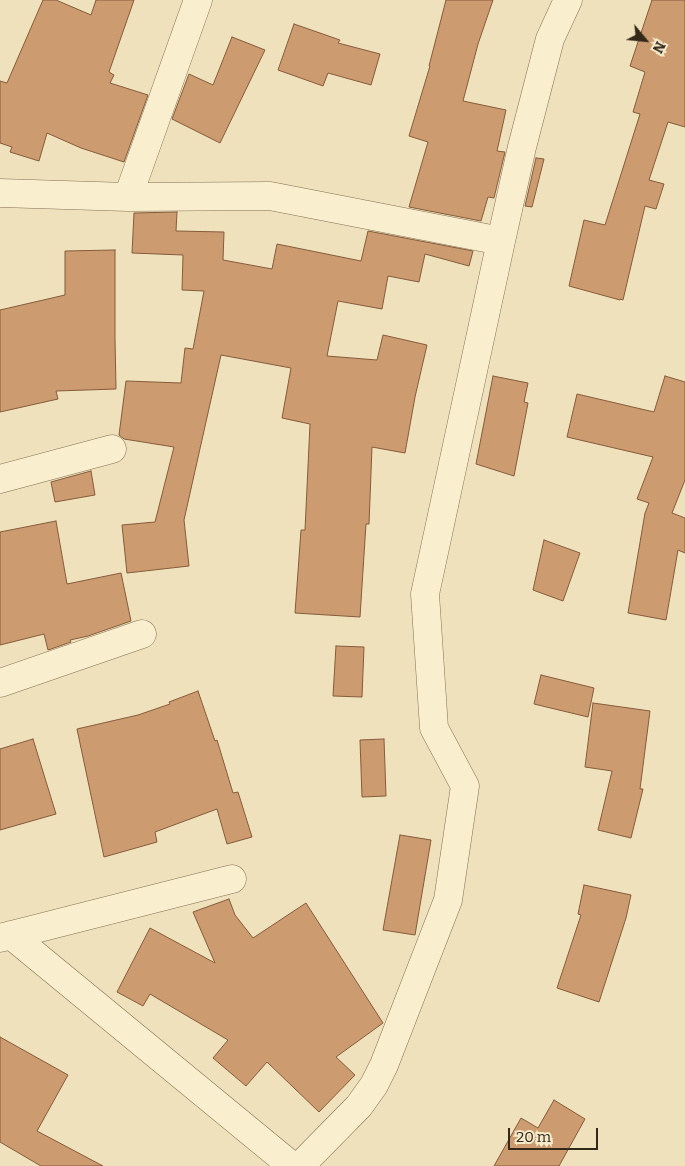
<!DOCTYPE html>
<html>
<head>
<meta charset="utf-8">
<style>
  body { margin:0 }
  #map { position:relative; width:685px; height:1166px; overflow:hidden; background:#eee1bb; font-family:Bitter,serif }
  canvas { display:block }
  .north { position:absolute; left:620px; top:15px; width:50px; height:50px; -webkit-text-stroke:4px #f5ebcb; paint-order:stroke; rotate:118deg; font-size:14px; font-weight:700; line-height:20px; text-align:center; color:#34281a }
  .north::after { content:''; display:block; margin:auto; width:18px; height:22px; background:#34281a; clip-path:polygon(50% 0,100% 100%,50% 72%,0 100%) }
  .scale { position:absolute; left:508px; top:1128px; width:90px; height:22px; box-sizing:border-box; border:2px solid #34281a; border-top:0; padding-left:6px; font-size:15px; line-height:18px; white-space:nowrap; color:#34281a; -webkit-text-stroke:4px #f5ebcb; paint-order:stroke }
</style>
</head>
<body>
<div id="map">
<canvas width="685" height="1166"></canvas>
<div class="north">N</div>
<div class="scale">20 m</div>
</div>
<script>
const ctx = document.querySelector('canvas').getContext('2d');
ctx.lineJoin = 'round';
function fill(path, color) { ctx.fillStyle = color; ctx.fill(path, 'evenodd'); }
const poly = rows => new Path2D(rows.map(r => 'M' + r).join(''));
function trace(path, color, width, dash) { ctx.strokeStyle = color; ctx.lineWidth = width; ctx.lineCap = dash ? 'butt' : 'round'; ctx.setLineDash(dash || []); ctx.stroke(path); }
const building = poly([
  [43,0,56,0,91,15,96,0,134,0,109,72,114,75,110,83,148,95,124,162,81,148,47,133,39,161,10,152,12,147,0,143,0,81,7,83,43,0],
  [446,0,493,0,478,44,463,101,506,110,497,151,505,152,494,198,488,197,481,221,409,207,428,142,409,136,430,66,429,66,446,0],
  [652,0,685,0,685,127,668,122,649,180,664,184,656,209,645,206,623,300,620,299,620,300,569,286,584,220,605,225,640,114,633,112,645,72,630,66,652,0],
  [294,24,340,40,338,43,380,54,371,85,328,73,323,86,278,70,294,24],
  [232,37,265,50,220,143,172,119,189,74,213,85,232,37],
  [536,158,544,159,532,207,525,206,536,158],
  [177,212,176,231,224,232,223,260,272,269,277,244,361,261,368,231,473,251,469,266,425,254,419,282,388,276,382,309,338,301,327,356,377,360,383,335,427,345,415,397,405,453,372,447,369,524,366,524,360,617,295,613,301,530,305,530,310,424,282,418,291,368,221,355,184,520,189,566,127,573,122,525,155,522,174,447,124,439,119,435,126,381,181,383,185,348,193,349,204,291,182,290,183,255,132,253,134,213,177,212],
  [115,250,115,338,116,389,56,391,58,399,0,412,0,310,65,295,65,251,115,250],
  [493,376,528,383,524,402,528,403,514,476,476,464,493,376],
  [665,376,685,382,685,480,672,513,685,518,685,553,678,550,666,620,628,613,645,513,649,503,637,499,653,457,567,437,577,394,654,412,665,376],
  [91,471,95,495,55,502,51,482,91,471],
  [56,521,67,584,121,573,131,621,88,636,70,640,71,642,48,650,44,634,0,645,0,532,56,521],
  [544,540,580,553,563,601,533,590,544,540],
  [336,646,364,647,362,697,333,696,336,646],
  [541,675,594,688,588,717,534,704,541,675],
  [198,691,215,741,217,740,233,793,238,792,252,837,227,844,217,809,155,832,157,842,104,857,77,729,138,715,170,704,169,702,198,691],
  [593,703,650,711,640,789,643,789,631,838,598,830,612,771,585,767,593,703],
  [33,739,56,814,0,830,0,749,33,739],
  [384,739,386,796,362,797,360,740,384,739],
  [400,835,431,840,415,935,383,930,400,835],
  [584,885,631,895,626,918,599,1002,557,988,581,915,578,914,584,885],
  [229,899,235,915,253,938,306,903,383,1023,336,1057,355,1075,319,1112,267,1062,246,1086,213,1058,228,1040,150,994,143,1006,117,992,150,928,215,963,193,912,229,899],
  [0,1037,68,1075,37,1131,103,1166,41,1166,0,1142,0,1037],
  [554,1100,585,1119,559,1166,494,1166,521,1118,538,1128,554,1100]
]);
fill(building, '#cd9b70');
trace(building, '#855b3b', 1);
const minor = poly([
  [0,193,128,197,270,196,501,241],
  [128,197,198,0],
  [0,479,112,449],
  [0,683,142,634],
  [11,935,292,1166],
  [0,938,232,879],
  [300,1166,359,1106,374,1085,384,1065,448,900,465,786,434,728,425,594,501,241,522,147,550,39,568,0]
]);
trace(minor, '#857155', 29);
trace(minor, '#f9eece', 28);
</script>
</body>
</html>
